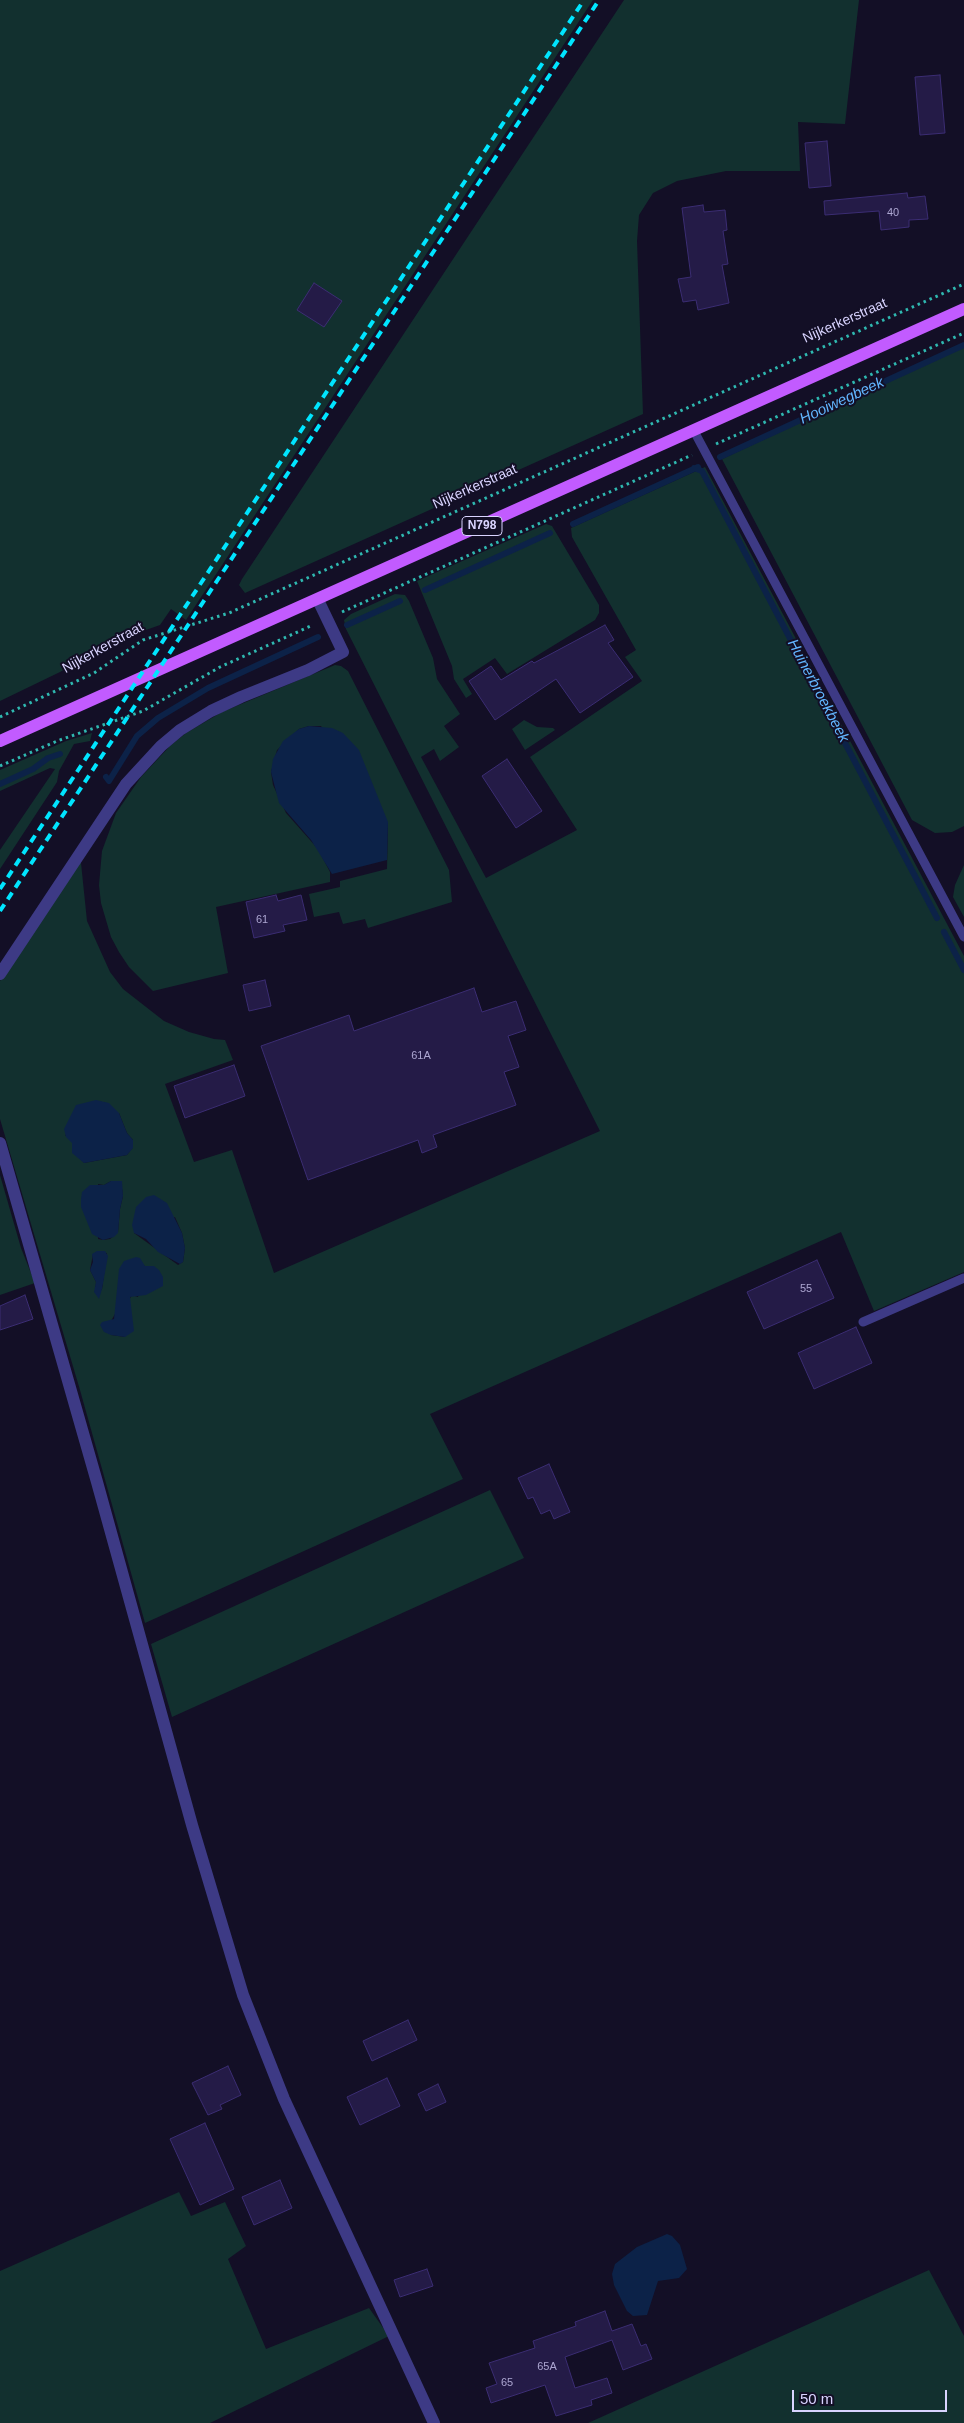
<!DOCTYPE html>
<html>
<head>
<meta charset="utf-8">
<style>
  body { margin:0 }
  #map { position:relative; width:964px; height:2423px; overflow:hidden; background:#130f26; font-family:Arial,sans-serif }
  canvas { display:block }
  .scale { position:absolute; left:792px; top:2390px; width:155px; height:22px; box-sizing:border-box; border:2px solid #d9d4ff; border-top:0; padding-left:6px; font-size:15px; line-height:18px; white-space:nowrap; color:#d9d4ff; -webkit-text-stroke:4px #130f26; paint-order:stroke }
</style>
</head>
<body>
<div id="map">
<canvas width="964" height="2423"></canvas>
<div class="scale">50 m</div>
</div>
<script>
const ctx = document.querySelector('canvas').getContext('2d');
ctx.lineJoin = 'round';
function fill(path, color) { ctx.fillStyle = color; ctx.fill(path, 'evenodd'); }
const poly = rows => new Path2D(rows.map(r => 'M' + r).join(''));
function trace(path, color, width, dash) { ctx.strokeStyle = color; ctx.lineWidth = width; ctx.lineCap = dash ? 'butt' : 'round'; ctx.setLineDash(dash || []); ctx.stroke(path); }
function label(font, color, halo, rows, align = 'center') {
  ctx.font = font + ' Arial,sans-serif'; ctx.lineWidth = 4; ctx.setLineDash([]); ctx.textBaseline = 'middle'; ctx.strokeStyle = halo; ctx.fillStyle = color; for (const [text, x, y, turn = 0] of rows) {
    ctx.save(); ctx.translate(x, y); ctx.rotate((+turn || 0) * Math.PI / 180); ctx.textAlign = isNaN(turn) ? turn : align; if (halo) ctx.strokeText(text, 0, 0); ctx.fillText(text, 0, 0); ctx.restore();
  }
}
fill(poly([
  [0,0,593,0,186,620,171,609,160,625,112,642,60,672,0,701],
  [624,0,859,0,845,124,798,122,800,171,726,171,677,181,653,193,639,215,637,241,643,414,245,593,239,585,242,579],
  [964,346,964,826,952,832,935,833,912,820,722,459],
  [705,467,964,956,964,1272,874,1311,841,1232,430,1414,463,1479,145,1623,80,1390,0,1119,0,981,79,863,81,863,87,921,110,972,123,989,164,1021,189,1032,214,1039,225,1040,233,1060,165,1084,194,1162,232,1150,274,1273,600,1131,346,629,344,620,351,614,395,594,405,595,409,601,433,658,437,679,460,714,444,726,459,747,440,761,434,749,421,757,486,878,577,830,530,757,642,681,625,657,636,650,572,537,571,528],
  [119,1113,127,1133,133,1140,133,1147,127,1155,84,1163,72,1149,72,1142,65,1135],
  [111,1181,121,1181,123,1196,120,1209,118,1232,110,1239,103,1240,98,1239,98,1184,104,1185],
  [175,1217,182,1233,185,1248,183,1262,178,1265,134,1233],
  [107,1253,102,1289,97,1295,95,1292,96,1282,90,1270,93,1254],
  [143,1265,145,1266,138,1297,132,1295,129,1300,125,1337,111,1335,111,1321],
  [546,524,552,526,599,605,599,613,595,620,507,674,495,658,463,679,472,694,466,698,454,679,452,666,417,581],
  [335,665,341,666,348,671,449,870,452,902,368,928,365,919,343,924,339,912,314,917,309,894,340,887,340,881,387,869,388,823,321,726,309,726,299,729,277,750,271,772,273,785,286,813,318,849,330,872,330,882,216,907,228,973,153,991,129,967,119,952,111,937,101,903,99,885,102,851,116,813,141,777,170,746,186,733,222,712],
  [524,720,537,727,553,728,555,730,525,750,512,729],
  [92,733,90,741,74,744,59,771,57,782,0,869,0,850,55,769,50,768,0,791,0,770,66,741],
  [964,865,964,917,953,897,955,885],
  [0,1175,21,1248,35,1283,0,1295],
  [490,1490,524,1558,172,1717,151,1644],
  [179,2192,191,2216,225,2202,246,2246,228,2259,266,2349,369,2308,389,2336,210,2423,0,2423,0,2271],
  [929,2270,964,2336,964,2423,588,2423]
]), '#12302f');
fill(poly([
  [309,726,332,728,343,733,359,750,388,822,387,860,332,874,311,840,279,803,271,772,273,759,283,741,299,729],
  [96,1100,109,1103,119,1113,127,1133,133,1140,133,1148,127,1155,84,1163,72,1153,72,1143,66,1137,64,1129,76,1105],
  [111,1181,122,1181,123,1196,120,1209,118,1233,114,1237,103,1240,92,1234,81,1207,81,1199,82,1192,90,1185,104,1185],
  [154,1195,167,1203,182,1233,185,1248,183,1262,180,1264,158,1252,146,1239,134,1233,132,1225,136,1207,146,1197],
  [97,1251,105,1251,108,1256,102,1289,99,1299,94,1292,96,1282,90,1270,93,1262,92,1254],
  [136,1257,140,1258,145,1266,154,1266,159,1270,163,1277,163,1286,146,1295,130,1297,134,1331,125,1337,111,1335,104,1332,100,1325,102,1322,114,1319,119,1269,124,1261],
  [667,2234,672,2236,680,2245,687,2269,679,2278,658,2281,647,2315,633,2316,627,2311,614,2285,612,2274,615,2264,637,2247]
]), '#0c2248');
trace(poly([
  [720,457,964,345],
  [694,468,702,471,937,918],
  [573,524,698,467],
  [425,590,550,533],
  [347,625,400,601],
  [106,777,109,781,137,736,158,718,208,688,318,637],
  [0,784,33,769,48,758,60,754],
  [944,932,964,970]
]), '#0c2248', 6);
const building = poly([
  [940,75,945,133,920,135,915,77,940,75],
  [827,141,831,186,809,188,805,143,827,141],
  [907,193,908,198,925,196,928,219,909,220,909,227,881,230,879,211,825,215,824,201,907,193],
  [703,205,704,212,725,210,727,230,723,231,728,264,722,265,729,303,698,310,696,300,683,302,678,279,691,277,682,208,703,205],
  [314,283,342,301,324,327,297,310,314,283],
  [605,625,614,640,608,643,633,677,580,713,556,679,495,720,469,681,491,666,501,680,532,661,534,663,605,625],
  [507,759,542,811,516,828,482,776,507,759],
  [276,895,278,901,301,895,307,920,283,925,285,931,254,938,246,902,276,895],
  [265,980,271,1006,249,1011,243,985,265,980],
  [474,988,482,1012,516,1001,526,1030,508,1036,519,1067,504,1072,516,1105,433,1135,437,1147,422,1153,418,1140,308,1180,261,1046,349,1015,354,1031,474,988],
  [234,1065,245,1096,185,1118,174,1086,234,1065],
  [817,1260,834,1298,764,1329,747,1292,817,1260],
  [25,1295,33,1319,0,1330,0,1306,25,1295],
  [856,1327,872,1363,814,1389,798,1353,856,1327],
  [549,1464,570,1512,554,1519,550,1510,541,1514,533,1497,528,1499,518,1478,549,1464],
  [408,2020,417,2040,372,2061,363,2041,408,2020],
  [228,2066,241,2095,220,2105,222,2109,208,2115,192,2083,228,2066],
  [387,2078,400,2106,360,2125,347,2097,387,2078],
  [438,2084,446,2102,426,2111,418,2094,438,2084],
  [205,2123,234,2189,200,2205,170,2139,205,2123],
  [280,2180,292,2208,254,2225,242,2197,280,2180],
  [427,2269,433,2286,400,2297,394,2280,427,2269],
  [605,2311,612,2331,632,2324,641,2346,646,2344,652,2359,623,2370,612,2340,565,2357,575,2388,607,2378,612,2393,591,2400,592,2405,556,2416,545,2385,491,2403,486,2388,497,2384,489,2363,535,2348,533,2341,576,2326,575,2322,605,2311]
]);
fill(building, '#241b47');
trace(building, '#3b2d73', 1);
trace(poly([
  [716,444,964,333],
  [342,612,692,455],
  [0,717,94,673,143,640,229,613,964,284],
  [0,766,57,741,143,711,220,667,313,625]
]), '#2fb8b0', 3, [2.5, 4]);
trace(poly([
  [694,431,964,937],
  [863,1322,964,1278]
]), '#3d3a85', 9);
trace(poly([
  [0,974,126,784,161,746,180,730,211,711,241,697,308,670,343,652,318,600],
  [0,1143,97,1482,192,1825,243,1995,284,2099,434,2423]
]), '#3d3a85', 12);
trace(poly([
  [0,741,964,309]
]), '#c25bff', 12);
trace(poly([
  [0,889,584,0],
  [0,911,599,0]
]), '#00e5ff', 4, [8, 6]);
label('11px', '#aca6d1', null, [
  ["40",893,213],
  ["61",262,920],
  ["61A",421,1056],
  ["55",806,1289],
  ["65A",547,2367],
  ["65",507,2383]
]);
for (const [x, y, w] of [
  [482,526,40]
]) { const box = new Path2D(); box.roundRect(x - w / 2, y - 9.5, w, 19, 4); ctx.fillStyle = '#130f26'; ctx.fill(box); trace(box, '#d9d4ff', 1); }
label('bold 12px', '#d9d4ff', null, [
  ["N798",482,526]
]);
label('14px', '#d9d4ff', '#130f26', [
  ["Nijkerkerstraat",845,321,-24],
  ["Nijkerkerstraat",475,487,-24],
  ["Nijkerkerstraat",103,648,-29]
]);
label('italic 15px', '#62b6ff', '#130f26', [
  ["Hooiwegbeek",842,401,-25],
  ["Huinerbroekbeek",818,691,62]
]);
</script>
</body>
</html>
